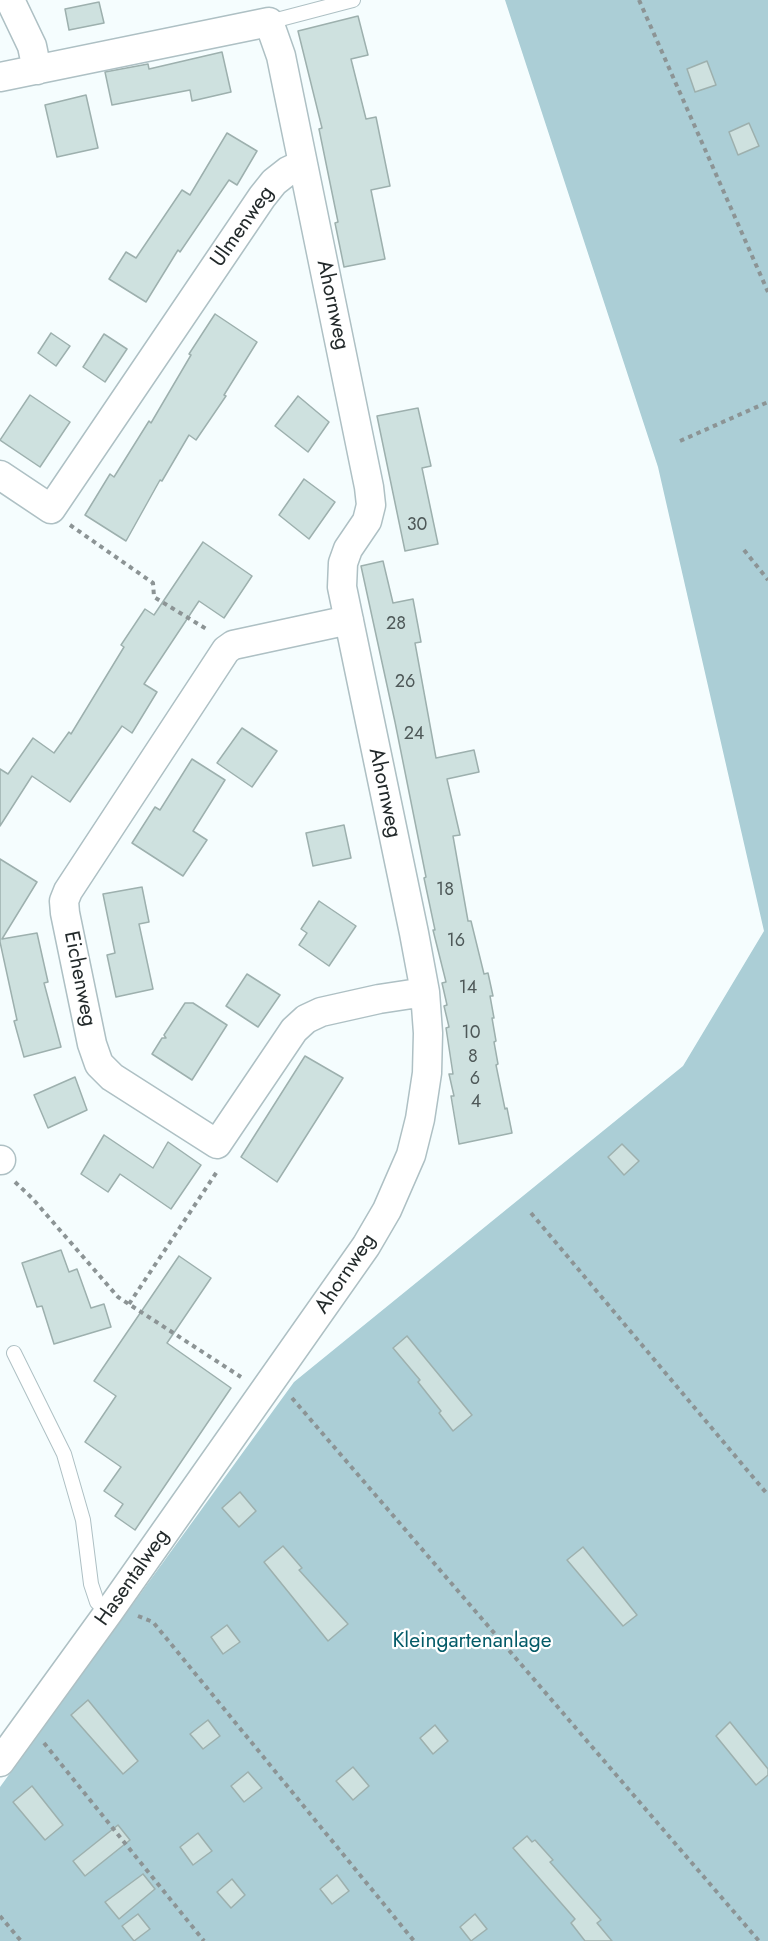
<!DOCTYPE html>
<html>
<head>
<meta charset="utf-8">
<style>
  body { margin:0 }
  canvas { display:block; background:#f5fdfe }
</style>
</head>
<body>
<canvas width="768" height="1941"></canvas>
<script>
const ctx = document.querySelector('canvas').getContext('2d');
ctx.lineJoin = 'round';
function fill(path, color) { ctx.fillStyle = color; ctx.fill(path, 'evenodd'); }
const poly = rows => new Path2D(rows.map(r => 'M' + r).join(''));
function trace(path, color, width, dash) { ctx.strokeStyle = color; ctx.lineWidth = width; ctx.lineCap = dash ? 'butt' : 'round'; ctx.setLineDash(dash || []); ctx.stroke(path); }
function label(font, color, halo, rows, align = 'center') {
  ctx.font = font + ' Jost,sans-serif'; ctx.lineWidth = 4.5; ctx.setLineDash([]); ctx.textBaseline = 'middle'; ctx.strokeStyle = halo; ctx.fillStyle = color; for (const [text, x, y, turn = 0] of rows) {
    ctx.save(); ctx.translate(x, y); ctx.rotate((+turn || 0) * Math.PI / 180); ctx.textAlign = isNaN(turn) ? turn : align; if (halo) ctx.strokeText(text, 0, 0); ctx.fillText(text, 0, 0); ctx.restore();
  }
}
fill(poly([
  [505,0,768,0,768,1941,0,1941,0,1787,294,1382,683,1066,764,931,658,467]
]), '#abced6');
const building = poly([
  [99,2,104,23,69,30,65,9,99,2],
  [358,16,368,55,351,59,366,119,376,117,390,186,371,190,385,259,344,267,335,223,338,222,319,129,322,128,298,31,358,16],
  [222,52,231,92,192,101,190,90,112,105,105,72,148,64,149,69,222,52],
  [707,61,716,85,695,92,687,69,707,61],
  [86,95,98,148,57,157,45,105,86,95],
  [749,123,759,146,738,155,729,132,749,123],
  [227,133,257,151,237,185,229,180,180,252,178,250,146,302,109,279,126,252,136,258,182,190,190,195,227,133],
  [215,314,257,342,224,395,226,396,196,440,189,435,162,481,160,480,126,541,85,515,110,474,114,477,149,421,151,423,191,355,189,354,215,314],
  [51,333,70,346,56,366,38,353,51,333],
  [104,334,127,349,105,382,83,367,104,334],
  [30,395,70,422,40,467,0,440,30,395],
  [298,396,329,422,308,452,275,426,298,396],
  [418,408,431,466,422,468,438,544,405,551,377,416,418,408],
  [304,479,335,502,309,539,279,515,304,479],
  [203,542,252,576,224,618,199,601,144,684,157,692,132,733,122,726,70,802,32,776,0,826,0,769,8,774,33,738,54,753,69,732,71,734,124,647,121,645,145,609,154,615,203,542],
  [383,561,393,603,413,599,421,642,415,643,436,758,474,750,479,772,447,779,460,835,453,836,468,921,471,921,484,974,488,973,493,996,490,996,494,1018,492,1018,496,1041,494,1042,498,1064,496,1065,505,1109,507,1108,512,1133,459,1144,451,1096,454,1096,449,1074,453,1074,446,1028,449,1027,444,1006,447,1005,442,983,446,982,433,930,435,930,424,878,426,877,395,722,361,566,383,561],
  [242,728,277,751,252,787,217,763,242,728],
  [192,759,225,780,193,831,207,840,183,876,132,843,155,807,160,810,192,759],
  [344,825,351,858,313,866,306,833,344,825],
  [0,859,37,882,2,939,37,933,48,982,44,983,61,1047,24,1057,14,1021,17,1020,0,942,0,859],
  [142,887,149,922,139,924,153,989,116,997,107,955,115,953,103,894,142,887],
  [319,901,356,926,329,966,299,945,307,933,301,929,319,901],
  [247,974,280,995,258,1027,226,1006,247,974],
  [185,1003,193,1003,227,1025,192,1080,152,1054,162,1038,166,1038,164,1035,185,1003],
  [305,1056,343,1078,277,1182,241,1157,305,1056],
  [75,1077,87,1110,48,1128,34,1095,75,1077],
  [104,1135,153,1168,168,1142,201,1165,171,1209,120,1174,108,1192,81,1174,104,1135],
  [622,1144,639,1161,624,1175,608,1157,622,1144],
  [61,1250,69,1272,77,1269,91,1308,104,1304,111,1327,54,1344,42,1306,37,1307,22,1263,61,1250],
  [179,1256,211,1278,167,1343,231,1388,135,1530,115,1516,123,1504,104,1491,121,1467,85,1442,116,1396,94,1381,179,1256],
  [407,1336,472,1415,453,1431,439,1413,441,1411,418,1382,420,1380,393,1348,407,1336],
  [240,1492,256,1511,239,1527,222,1508,240,1492],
  [283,1546,302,1568,299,1570,348,1624,328,1641,264,1562,283,1546],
  [583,1547,637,1615,623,1626,567,1560,583,1547],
  [227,1625,240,1642,223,1654,211,1637,227,1625],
  [88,1700,138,1761,123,1774,71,1715,88,1700],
  [208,1720,220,1736,203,1749,190,1734,208,1720],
  [730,1722,768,1769,768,1775,756,1785,716,1736,730,1722],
  [435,1725,448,1741,433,1754,420,1738,435,1725],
  [353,1767,369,1786,353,1800,336,1781,353,1767],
  [248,1772,262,1788,244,1802,231,1786,248,1772],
  [32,1786,63,1825,45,1840,13,1802,32,1786],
  [118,1825,130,1840,85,1876,73,1861,118,1825],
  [198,1833,212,1851,193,1865,180,1847,198,1833],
  [527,1836,532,1842,535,1840,553,1860,550,1862,601,1920,597,1923,612,1941,585,1941,571,1923,575,1919,513,1848,527,1836],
  [143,1874,155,1889,119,1919,105,1902,143,1874],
  [337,1875,349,1891,332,1904,320,1889,337,1875],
  [232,1879,245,1895,231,1908,217,1892,232,1879],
  [138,1914,150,1929,134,1941,122,1926,138,1914],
  [475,1914,487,1929,471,1941,460,1927,475,1914]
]);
fill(building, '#cee1df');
trace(building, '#9db0ae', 1.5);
const service = poly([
  [269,22,353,0],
  [14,1353,64,1454,83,1520,91,1584,97,1602,108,1613]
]);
const minor = poly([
  [10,0,32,46,37,70],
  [0,77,269,22,281,56,369,487,371,505,367,521,348,549,343,563,342,587,414,933,425,992,428,1033,427,1073,420,1119,411,1155,387,1210,366,1246,108,1613,0,1762],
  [0,475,51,509,262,197,274,182,288,171,303,164],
  [349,620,233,645,226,650,68,891,64,901,65,913,92,1044,99,1064,112,1077,217,1144,294,1030,306,1019,321,1012,379,999,425,992],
  [0,1160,1,1160]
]);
trace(service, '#aec0c4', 16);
trace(minor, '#aec0c4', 31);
trace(poly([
  [639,0,768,292],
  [680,441,768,402],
  [70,525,153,583,154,597,208,630],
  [744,550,768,580],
  [15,1182,32,1198,118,1297,241,1377],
  [531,1213,768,1495],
  [129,1304,218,1170],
  [292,1398,759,1941],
  [138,1616,153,1622,414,1941],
  [44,1743,204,1941],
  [0,1916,21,1941]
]), '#8c9495', 4, [4.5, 4.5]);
trace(service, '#fff', 14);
trace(minor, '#fff', 28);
label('18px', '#4e5858', null, [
  ["30",417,526],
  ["28",396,625],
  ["26",405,683],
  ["24",414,735],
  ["18",445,891],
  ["16",456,942],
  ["14",468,989],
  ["10",471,1034],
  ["8",473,1058],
  ["6",475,1080],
  ["4",476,1103]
]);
label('21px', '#232a2b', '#fff', [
  ["Ulmenweg",243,227,-55],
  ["Ahornweg",332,305,78],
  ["Ahornweg",384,793,78],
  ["Eichenweg",79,979,79],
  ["Ahornweg",346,1274,-56],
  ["Hasentalweg",133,1578,-55]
]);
label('21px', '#045b68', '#fff', [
  ["Kleingartenanlage",472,1642]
]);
</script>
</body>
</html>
